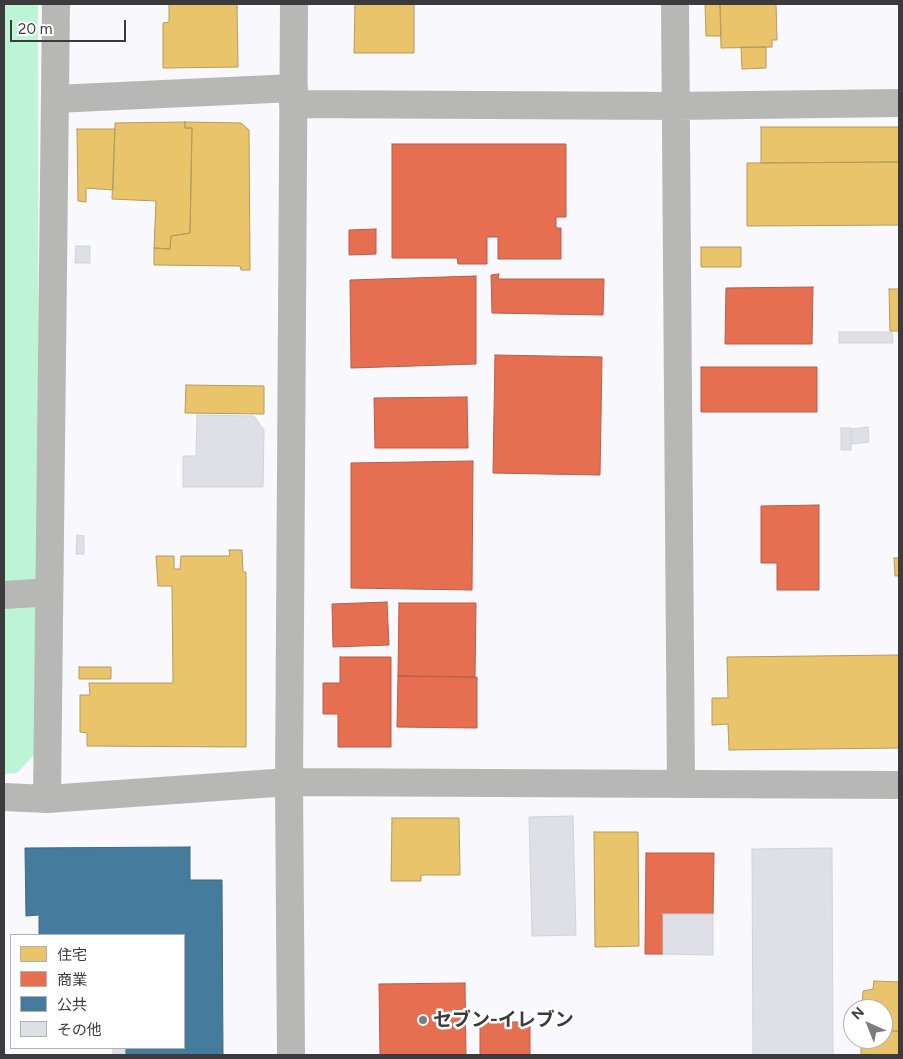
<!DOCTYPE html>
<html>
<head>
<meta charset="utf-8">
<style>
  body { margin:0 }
  #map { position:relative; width:903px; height:1059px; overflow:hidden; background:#f8f8fd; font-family:Figtree,"Noto Sans JP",sans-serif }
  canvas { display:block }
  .frame { position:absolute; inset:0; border:5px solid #3b3b3e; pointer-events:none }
  .legend { position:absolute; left:10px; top:934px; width:175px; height:115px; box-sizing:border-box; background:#fff; border:1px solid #b1b1b2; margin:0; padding:6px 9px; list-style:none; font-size:15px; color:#3b3b3e }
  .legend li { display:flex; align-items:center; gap:10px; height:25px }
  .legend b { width:25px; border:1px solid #b1b1b2 }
  .north { position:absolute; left:843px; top:999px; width:50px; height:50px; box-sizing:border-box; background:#fff; border:1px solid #b1b1b2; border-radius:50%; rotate:316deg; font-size:14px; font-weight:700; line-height:20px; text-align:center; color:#3b3b3e }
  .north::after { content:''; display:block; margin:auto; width:18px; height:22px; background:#7d7d81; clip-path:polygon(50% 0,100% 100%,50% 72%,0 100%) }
  .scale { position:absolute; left:10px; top:20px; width:116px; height:22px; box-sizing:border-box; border:2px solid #3b3b3e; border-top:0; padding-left:6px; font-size:15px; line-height:18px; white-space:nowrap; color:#3b3b3e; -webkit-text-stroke:4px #fff; paint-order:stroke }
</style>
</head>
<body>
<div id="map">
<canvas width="903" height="1059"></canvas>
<div class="frame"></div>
<ul class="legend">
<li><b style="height:14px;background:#e9c46a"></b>住宅</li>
<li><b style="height:14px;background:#e76f51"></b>商業</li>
<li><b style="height:14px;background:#457b9d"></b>公共</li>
<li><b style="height:14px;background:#dfdfe8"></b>その他</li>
</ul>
<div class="north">N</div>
<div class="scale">20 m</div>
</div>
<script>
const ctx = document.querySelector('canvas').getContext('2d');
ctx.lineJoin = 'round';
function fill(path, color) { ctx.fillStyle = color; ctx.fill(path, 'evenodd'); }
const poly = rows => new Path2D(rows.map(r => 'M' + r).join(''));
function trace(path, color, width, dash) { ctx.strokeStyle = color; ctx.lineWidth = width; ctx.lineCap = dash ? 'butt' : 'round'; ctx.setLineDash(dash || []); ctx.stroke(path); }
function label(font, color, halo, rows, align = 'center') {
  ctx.font = font + ' Figtree,"Noto Sans JP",sans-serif'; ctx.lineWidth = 5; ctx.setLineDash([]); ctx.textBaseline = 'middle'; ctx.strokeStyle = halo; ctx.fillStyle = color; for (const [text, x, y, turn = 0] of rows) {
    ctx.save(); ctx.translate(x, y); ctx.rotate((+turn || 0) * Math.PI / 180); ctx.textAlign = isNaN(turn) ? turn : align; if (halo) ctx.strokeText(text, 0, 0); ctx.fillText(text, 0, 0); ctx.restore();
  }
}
fill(poly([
  [4,4,38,4,39,750,17,773,4,774]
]), '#bdf4d6');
const homes = poly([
  [169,4,237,4,238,67,163,68,163,23,169,22,169,4],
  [355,4,414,4,414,53,354,53,355,4],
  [705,4,720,4,721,36,706,36,705,4],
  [720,4,776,4,777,40,772,40,772,47,721,48,720,4],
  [741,47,766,47,766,68,742,69,741,47],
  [185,122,185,128,192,128,190,233,171,236,170,249,154,248,156,201,112,199,115,123,185,122],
  [185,122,241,123,249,130,250,270,241,270,240,266,154,265,154,248,170,249,171,236,190,233,192,128,185,128,185,122],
  [761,127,899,127,899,162,761,163,761,127],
  [77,129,115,129,113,190,86,188,86,202,78,201,77,129],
  [899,162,899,225,747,226,747,163,899,162],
  [701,247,741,247,741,267,701,267,701,247],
  [889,289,899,289,899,331,890,331,889,289],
  [186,385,264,386,264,414,185,413,186,385],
  [229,550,242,550,243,572,246,572,246,747,87,746,87,733,80,732,80,695,90,695,89,683,173,683,172,586,158,586,156,556,174,556,174,569,180,569,181,556,230,556,229,550],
  [894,558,899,558,899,576,895,576,894,558],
  [899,655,899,748,729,750,728,724,712,725,712,698,728,698,727,657,899,655],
  [79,667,111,667,111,679,79,679,79,667],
  [392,818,459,818,460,875,421,875,421,881,391,881,392,818],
  [594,832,638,832,639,946,595,947,594,832],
  [874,981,899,982,899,1031,883,1031,883,1009,862,1009,863,991,873,989,874,981],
  [883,1031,899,1031,899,1055,861,1055,861,1039,883,1039,883,1031]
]);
fill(homes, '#e9c46a');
trace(homes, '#b59b5d', 1);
const shops = poly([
  [392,144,566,144,566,217,556,217,556,228,561,228,561,259,498,259,498,237,487,237,487,264,458,264,457,258,392,258,392,144],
  [376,229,376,254,349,255,349,230,376,229],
  [499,274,498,279,604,279,603,315,492,313,491,275,499,274],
  [476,276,476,364,351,368,350,280,476,276],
  [813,287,812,344,725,344,726,288,813,287],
  [495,355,602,357,600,475,493,473,495,355],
  [701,367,817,367,817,412,701,412,701,367],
  [467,397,468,448,375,448,374,398,467,397],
  [473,461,472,590,351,588,351,463,473,461],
  [819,505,819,590,777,590,777,563,761,563,761,506,819,505],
  [387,602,389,645,333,647,332,604,387,602],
  [399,603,476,603,475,677,398,676,399,603],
  [340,657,391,657,391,747,338,747,338,714,323,714,323,683,340,683,340,657],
  [398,676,477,677,477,728,397,727,398,676],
  [646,853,714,853,713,914,663,914,663,954,645,954,646,853],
  [465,983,466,1055,380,1055,379,984,465,983],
  [480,1022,530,1022,530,1055,480,1055,480,1022]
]);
fill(shops, '#e76f51');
trace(shops, '#b35f4b', 1);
const public = poly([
  [190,847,190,880,222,880,223,1055,125,1055,125,1048,184,1048,184,935,39,935,39,915,26,916,25,848,190,847]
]);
fill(public, '#457b9d');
trace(public, '#426880', 1);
const building = poly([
  [76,246,90,246,90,263,75,263,76,246],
  [839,332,892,332,893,343,839,343,839,332],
  [197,415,254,416,264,430,263,487,183,487,183,456,196,456,197,415],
  [868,427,869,442,852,444,851,429,868,427],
  [841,428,851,428,851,450,841,450,841,428],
  [77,535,84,536,84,554,76,554,77,535],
  [573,816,576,935,532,936,529,817,573,816],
  [832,848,833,1055,753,1055,752,849,832,848],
  [663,914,713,914,713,955,663,954,663,914],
  [113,1048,125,1048,125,1055,113,1055,113,1048]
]);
fill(building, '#dfdfe8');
trace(building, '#d3d3d6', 1);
trace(poly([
  [675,4,681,783],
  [55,99,294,88],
  [293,104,675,106,899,103],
  [4,595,36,593],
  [4,797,47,799,289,782,899,785],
  [47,799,56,4],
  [291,1055,289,782,294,4]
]), '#b7b7b6', 28);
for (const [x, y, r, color] of [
  [423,1020,5,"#7d7d81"]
]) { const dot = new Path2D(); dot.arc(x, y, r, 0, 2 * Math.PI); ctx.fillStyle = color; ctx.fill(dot); trace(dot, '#fff', 2); }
label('bold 19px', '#3b3b3e', '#fff', [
  ["セブン-イレブン",433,1020]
], 'left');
</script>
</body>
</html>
